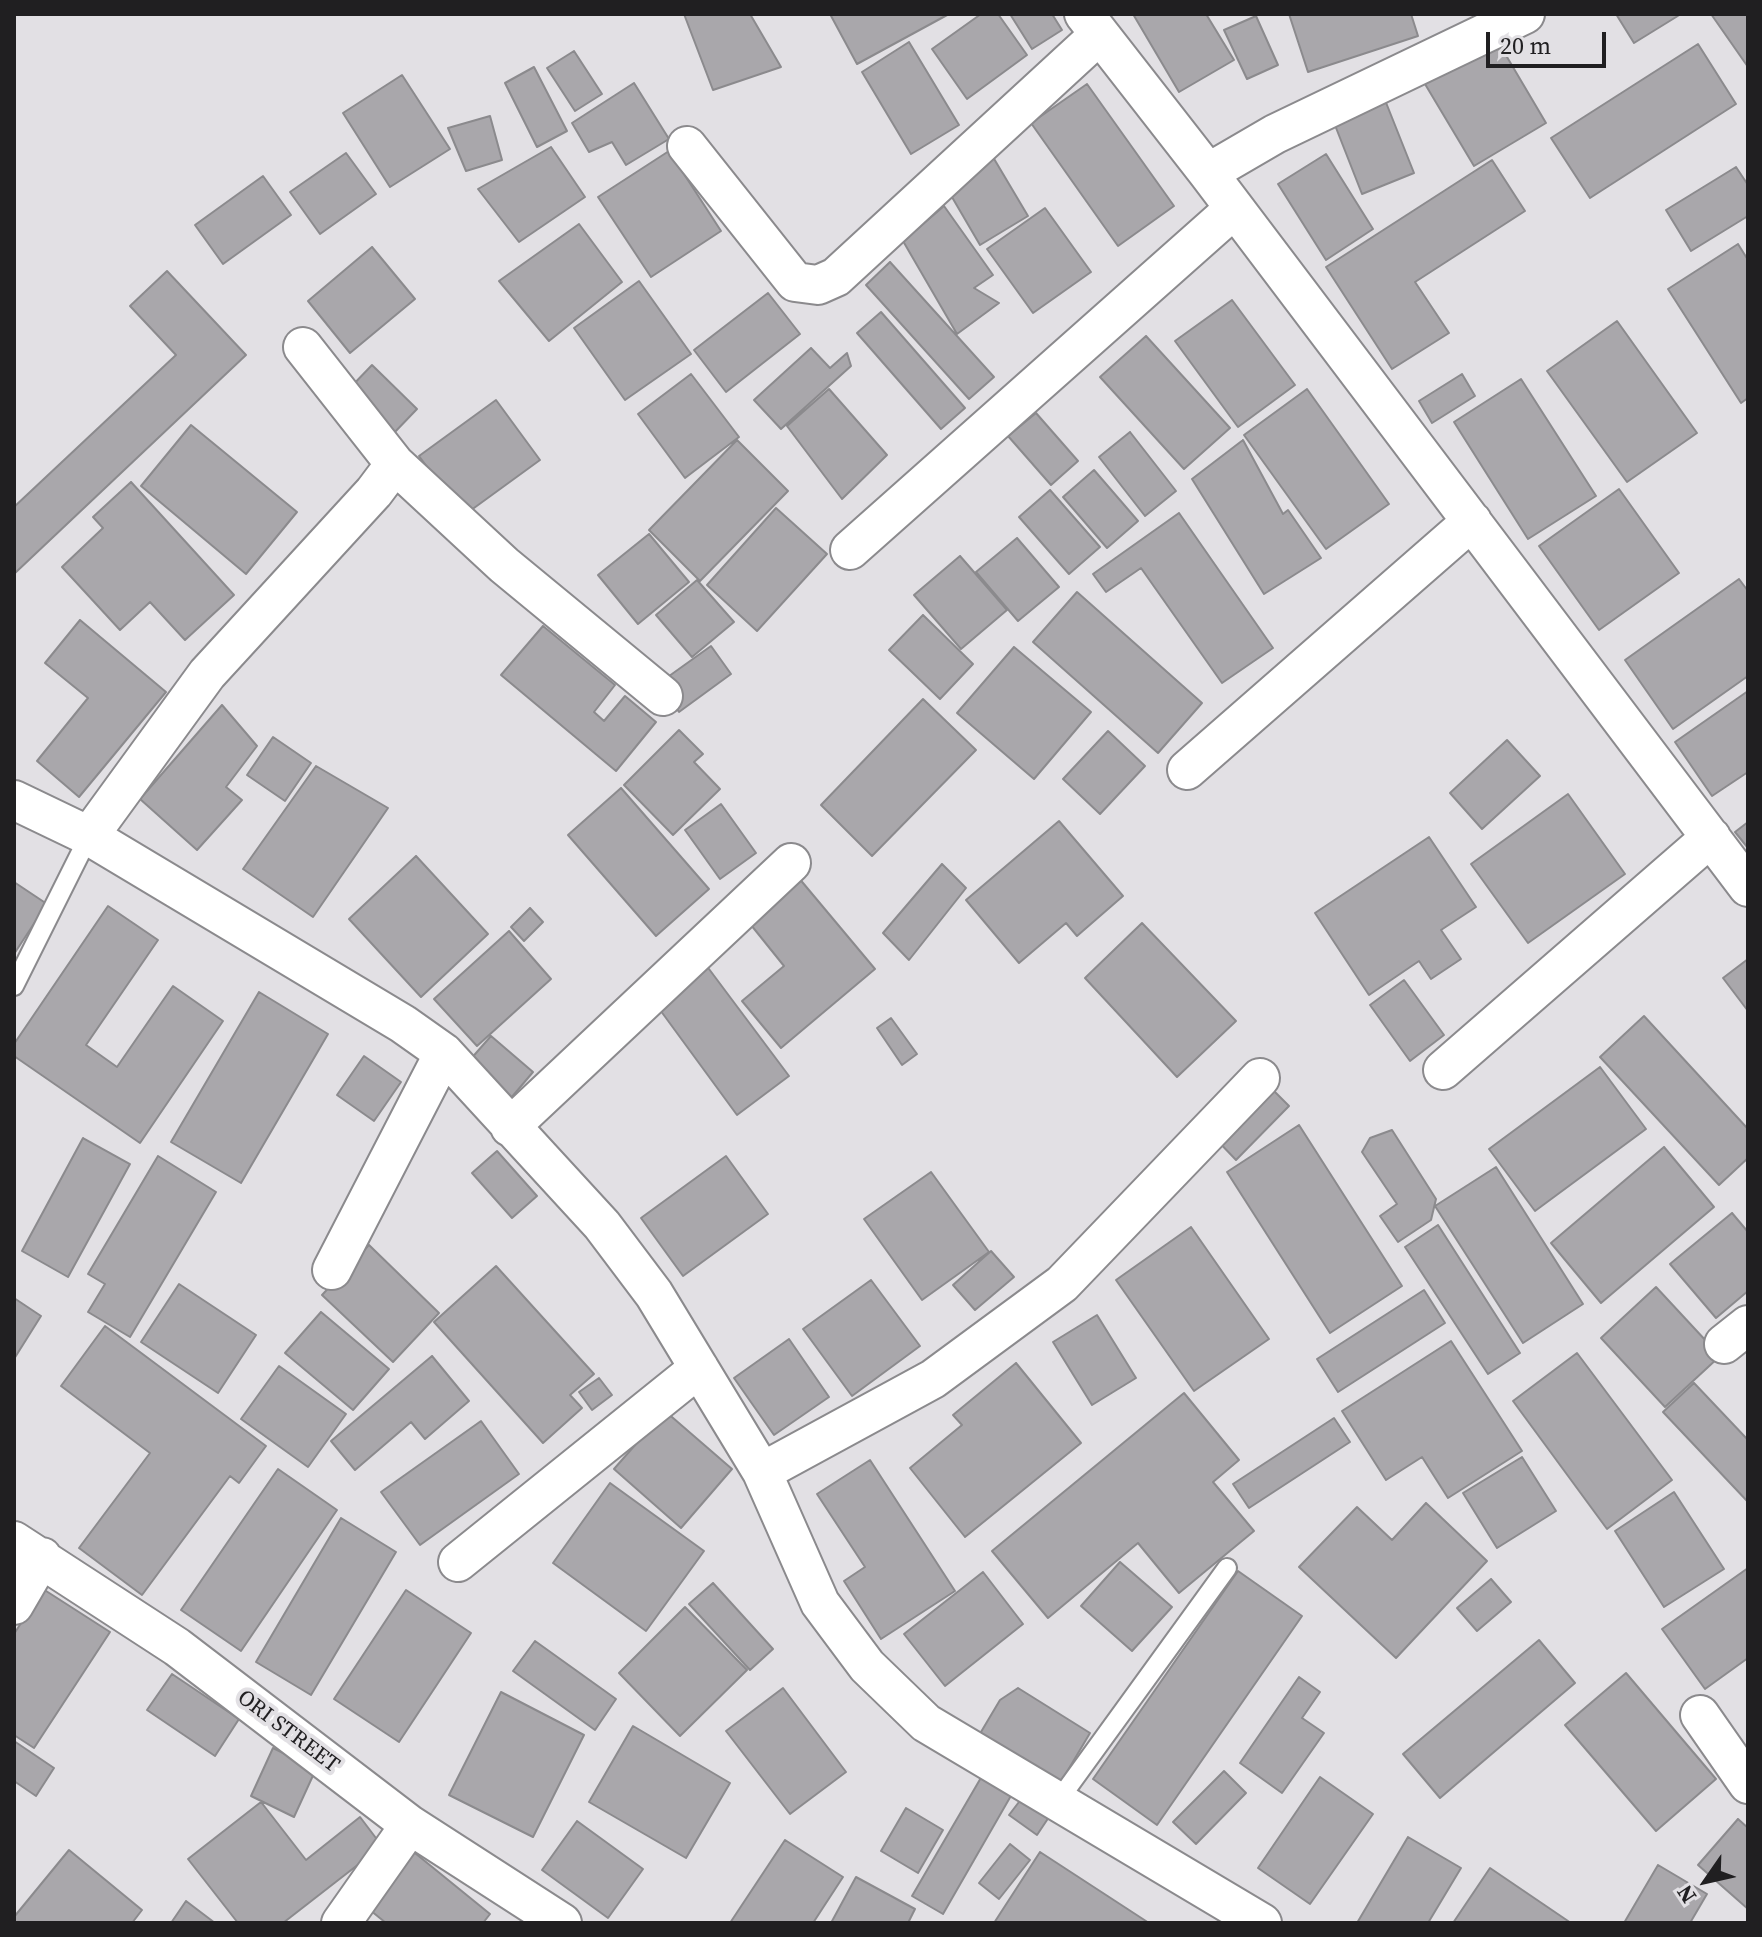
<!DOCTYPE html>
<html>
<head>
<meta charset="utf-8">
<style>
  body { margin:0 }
  #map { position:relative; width:1762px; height:1937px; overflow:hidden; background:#e2e0e4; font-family:"Source Serif 4",serif }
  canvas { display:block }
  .frame { position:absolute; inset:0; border:16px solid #201f21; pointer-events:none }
  .north { position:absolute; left:1666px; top:1841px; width:80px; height:80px; -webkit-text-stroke:6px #e2e0e4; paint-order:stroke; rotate:236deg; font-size:22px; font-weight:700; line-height:32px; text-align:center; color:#201f21 }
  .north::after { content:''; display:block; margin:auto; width:28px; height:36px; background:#201f21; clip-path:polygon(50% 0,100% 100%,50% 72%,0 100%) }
  .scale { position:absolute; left:1486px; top:32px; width:120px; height:36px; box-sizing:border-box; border:4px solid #201f21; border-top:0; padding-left:10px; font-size:24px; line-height:28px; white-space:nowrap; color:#201f21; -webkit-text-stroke:6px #e2e0e4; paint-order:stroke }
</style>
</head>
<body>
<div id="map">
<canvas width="1762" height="1937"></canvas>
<div class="frame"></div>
<div class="north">N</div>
<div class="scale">20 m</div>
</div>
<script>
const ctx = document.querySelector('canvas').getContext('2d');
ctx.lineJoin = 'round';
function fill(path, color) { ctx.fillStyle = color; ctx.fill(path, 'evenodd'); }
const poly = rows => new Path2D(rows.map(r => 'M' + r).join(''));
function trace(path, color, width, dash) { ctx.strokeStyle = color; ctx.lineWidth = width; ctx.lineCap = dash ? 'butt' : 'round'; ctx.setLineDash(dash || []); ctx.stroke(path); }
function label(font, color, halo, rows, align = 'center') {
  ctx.font = font + ' "Source Serif 4",serif'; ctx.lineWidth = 8; ctx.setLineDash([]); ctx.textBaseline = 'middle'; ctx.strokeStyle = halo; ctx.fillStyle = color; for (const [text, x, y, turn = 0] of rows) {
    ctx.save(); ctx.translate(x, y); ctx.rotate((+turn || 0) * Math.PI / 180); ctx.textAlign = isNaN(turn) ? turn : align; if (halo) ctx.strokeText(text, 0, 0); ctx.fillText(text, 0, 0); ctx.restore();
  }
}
const building = poly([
  [684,14,750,14,781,67,713,90,684,14],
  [830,14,949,14,857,64,830,14],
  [981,14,998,14,1027,55,967,99,932,49,981,14],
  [1010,14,1052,14,1062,30,1032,49,1010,14],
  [1133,14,1206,14,1234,60,1179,92,1133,14],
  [1289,14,1411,14,1418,36,1308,72,1289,14],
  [1616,14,1681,14,1634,43,1616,14],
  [1711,14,1748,14,1748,67,1711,14],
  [1256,16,1278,65,1247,79,1224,30,1256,16],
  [1494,35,1546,123,1474,166,1422,79,1494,35],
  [909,42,959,125,911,154,862,72,909,42],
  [1698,44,1736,104,1590,198,1551,138,1698,44],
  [574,51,602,94,575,111,547,68,574,51],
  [534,67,567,131,537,147,505,83,534,67],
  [402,75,450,149,390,187,343,113,402,75],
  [634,83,669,139,626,165,612,142,589,152,572,123,634,83],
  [1087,84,1174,206,1118,246,1031,123,1087,84],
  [1383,95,1414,173,1362,194,1331,115,1383,95],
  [490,116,502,160,466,171,448,128,490,116],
  [551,147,585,197,519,242,478,189,551,147],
  [669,151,721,231,651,277,598,197,669,151],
  [990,152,1028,216,980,245,942,180,990,152],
  [346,153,376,194,320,234,290,192,346,153],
  [1326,154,1373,229,1326,260,1278,184,1326,154],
  [1492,160,1525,211,1415,282,1449,333,1392,369,1326,267,1492,160],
  [1736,167,1748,185,1748,216,1691,251,1666,210,1736,167],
  [263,176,291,215,223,264,195,225,263,176],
  [944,206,993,275,974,288,999,303,957,334,903,241,944,206],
  [1045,208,1091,272,1033,313,987,249,1045,208],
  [579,224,622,282,549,341,499,281,579,224],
  [1738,244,1748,260,1748,398,1741,403,1668,289,1738,244],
  [372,247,415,299,350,353,308,301,372,247],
  [890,262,994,377,969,399,866,285,890,262],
  [167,271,246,355,14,574,14,507,176,355,130,306,167,271],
  [639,281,691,354,625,400,574,328,639,281],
  [768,293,800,334,726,392,694,350,768,293],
  [1232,300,1295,385,1238,427,1175,341,1232,300],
  [881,312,965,408,941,429,857,333,881,312],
  [1617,321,1697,433,1627,482,1547,371,1617,321],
  [1146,336,1230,428,1184,469,1100,377,1146,336],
  [811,348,830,368,847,353,851,366,781,429,754,400,811,348],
  [372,365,417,409,393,434,348,390,372,365],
  [691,374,739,437,685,478,638,414,691,374],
  [1462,374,1475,396,1432,423,1419,401,1462,374],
  [1521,379,1596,496,1528,539,1454,422,1521,379],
  [829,389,887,455,842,499,787,426,829,389],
  [1307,389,1389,504,1326,549,1244,435,1307,389],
  [496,400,540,460,463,516,419,456,496,400],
  [1036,413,1078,461,1051,485,1008,436,1036,413],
  [191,425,297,512,246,574,141,486,191,425],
  [1130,432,1176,491,1145,516,1099,457,1130,432],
  [737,440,788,491,700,581,649,530,737,440],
  [1243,440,1283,514,1288,510,1321,558,1264,594,1192,479,1243,440],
  [1094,470,1138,521,1107,548,1063,497,1094,470],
  [131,482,234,595,185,640,150,602,120,630,62,567,103,528,93,517,131,482],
  [1619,489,1679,573,1599,630,1539,546,1619,489],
  [1050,490,1100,547,1069,574,1019,517,1050,490],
  [776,508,827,554,757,631,707,585,776,508],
  [1179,513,1273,648,1222,683,1141,568,1106,592,1093,574,1179,513],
  [649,534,689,582,638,624,598,575,649,534],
  [1017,538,1059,587,1018,621,976,572,1017,538],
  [960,556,1007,610,961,649,914,595,960,556],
  [1739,579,1748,591,1748,676,1673,729,1625,660,1739,579],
  [697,580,734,622,692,657,656,615,697,580],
  [1077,592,1202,703,1158,753,1033,642,1077,592],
  [923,615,973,664,940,699,889,650,923,615],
  [80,620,166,692,79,797,37,761,88,698,45,663,80,620],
  [543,626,615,685,594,712,604,721,625,696,656,722,616,771,501,675,543,626],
  [711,646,731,674,679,712,658,684,711,646],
  [1014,647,1091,712,1034,779,957,713,1014,647],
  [1748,691,1748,772,1712,796,1675,742,1748,691],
  [923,699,976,750,872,856,821,805,923,699],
  [222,705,257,746,226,787,242,800,197,850,140,799,222,705],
  [679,730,703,754,694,762,720,789,673,835,624,785,679,730],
  [1108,731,1145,766,1100,814,1063,779,1108,731],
  [273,737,311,763,285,801,247,775,273,737],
  [1507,740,1540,776,1482,829,1450,793,1507,740],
  [316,766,388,808,313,917,243,869,316,766],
  [621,788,709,889,656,936,568,835,621,788],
  [1568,794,1625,874,1528,943,1471,864,1568,794],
  [721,804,756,853,720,879,685,830,721,804],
  [1059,821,1123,896,1077,936,1066,923,1019,963,966,900,1059,821],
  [1748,822,1748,848,1735,832,1748,822],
  [1429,837,1476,907,1441,930,1461,959,1431,979,1419,961,1369,995,1315,913,1429,837],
  [416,856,488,934,421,997,349,919,416,856],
  [942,864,966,888,909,960,883,933,942,864],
  [798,877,875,969,781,1048,742,1001,784,966,747,920,798,877],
  [14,882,47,904,14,954,14,882],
  [108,906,158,940,86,1045,117,1067,173,986,223,1021,140,1143,14,1056,14,1044,108,906],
  [530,908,543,922,524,941,511,927,530,908],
  [1142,923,1236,1021,1177,1077,1085,978,1142,923],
  [509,931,551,979,477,1046,434,999,509,931],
  [1748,959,1748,1011,1723,978,1748,959],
  [706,965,789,1076,737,1115,655,1003,706,965],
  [1404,980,1444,1035,1410,1061,1370,1005,1404,980],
  [259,992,328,1034,241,1183,171,1142,259,992],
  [1644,1016,1748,1129,1748,1158,1719,1185,1600,1057,1644,1016],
  [891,1018,917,1054,902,1065,877,1028,891,1018],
  [491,1036,533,1072,511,1098,469,1061,491,1036],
  [364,1056,401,1082,374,1121,337,1095,364,1056],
  [1600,1067,1646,1129,1535,1211,1489,1149,1600,1067],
  [1267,1084,1289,1106,1236,1160,1214,1137,1267,1084],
  [1299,1125,1402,1286,1330,1333,1227,1172,1299,1125],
  [1392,1130,1436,1199,1431,1220,1398,1242,1380,1216,1397,1204,1362,1152,1370,1138,1392,1130],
  [83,1138,130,1164,68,1277,22,1251,83,1138],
  [1664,1147,1714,1207,1601,1303,1551,1243,1664,1147],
  [497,1151,537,1196,512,1218,472,1173,497,1151],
  [158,1156,216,1192,130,1337,88,1312,105,1284,88,1274,158,1156],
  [726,1156,768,1214,683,1276,641,1218,726,1156],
  [1496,1167,1583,1304,1523,1343,1435,1206,1496,1167],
  [931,1172,989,1252,922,1300,864,1219,931,1172],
  [1732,1213,1748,1232,1748,1291,1716,1318,1670,1264,1732,1213],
  [1438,1225,1520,1353,1488,1374,1405,1247,1438,1225],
  [1191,1227,1269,1339,1194,1391,1116,1280,1191,1227],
  [369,1245,439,1313,393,1362,322,1295,369,1245],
  [991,1251,1014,1277,975,1310,953,1285,991,1251],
  [496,1266,594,1374,570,1395,582,1408,543,1443,434,1322,496,1266],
  [871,1280,920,1346,852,1396,803,1329,871,1280],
  [179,1284,256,1335,218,1393,141,1342,179,1284],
  [1656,1287,1720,1356,1665,1407,1601,1338,1656,1287],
  [1424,1290,1445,1323,1338,1392,1317,1359,1424,1290],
  [14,1298,41,1316,14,1359,14,1298],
  [321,1312,389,1369,353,1410,285,1353,321,1312],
  [1097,1315,1136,1378,1092,1405,1053,1342,1097,1315],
  [105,1326,266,1446,239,1483,230,1476,142,1595,79,1548,150,1453,61,1386,105,1326],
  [789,1339,829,1397,774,1435,734,1378,789,1339],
  [1451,1341,1522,1451,1448,1498,1422,1457,1386,1480,1342,1411,1451,1341],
  [1577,1353,1672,1480,1607,1529,1513,1401,1577,1353],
  [432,1356,469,1401,425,1439,411,1422,355,1470,331,1441,432,1356],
  [1016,1363,1081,1443,965,1537,910,1468,962,1425,953,1415,1016,1363],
  [279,1366,346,1414,308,1467,241,1419,279,1366],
  [599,1378,612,1395,592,1410,579,1392,599,1378],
  [1694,1383,1748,1440,1748,1502,1663,1412,1694,1383],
  [1184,1393,1239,1460,1213,1482,1254,1531,1179,1593,1138,1543,1048,1618,992,1551,1184,1393],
  [665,1411,732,1469,681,1528,614,1469,665,1411],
  [1334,1418,1350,1442,1249,1508,1233,1484,1334,1418],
  [481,1421,519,1474,420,1545,381,1492,481,1421],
  [1522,1457,1556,1511,1497,1548,1463,1493,1522,1457],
  [870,1460,955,1591,881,1639,844,1581,865,1567,817,1494,870,1460],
  [278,1469,337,1510,241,1651,181,1610,278,1469],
  [610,1483,704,1551,646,1631,553,1563,610,1483],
  [1674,1492,1724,1569,1664,1607,1615,1531,1674,1492],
  [1426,1503,1487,1561,1396,1658,1299,1567,1357,1507,1392,1540,1426,1503],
  [341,1518,396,1552,311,1695,256,1662,341,1518],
  [1120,1562,1172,1607,1132,1651,1081,1606,1120,1562],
  [1748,1568,1748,1658,1705,1689,1662,1629,1748,1568],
  [1238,1571,1302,1616,1157,1825,1093,1779,1238,1571],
  [983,1572,1023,1624,945,1686,904,1634,983,1572],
  [1491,1579,1511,1602,1477,1631,1457,1608,1491,1579],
  [713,1583,773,1649,750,1670,689,1604,713,1583],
  [43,1589,110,1632,34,1748,14,1735,14,1634,43,1589],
  [406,1590,471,1633,399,1742,334,1699,406,1590],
  [685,1607,747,1670,680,1736,619,1673,685,1607],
  [1539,1640,1575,1683,1440,1798,1403,1754,1539,1640],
  [535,1641,616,1699,595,1730,513,1671,535,1641],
  [1626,1673,1716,1779,1656,1831,1565,1725,1626,1673],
  [172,1674,239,1719,215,1756,147,1710,172,1674],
  [1299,1677,1320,1692,1302,1718,1324,1733,1282,1793,1240,1763,1299,1677],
  [783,1688,846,1772,790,1814,726,1731,783,1688],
  [1018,1688,1090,1733,1058,1787,978,1737,1000,1700,1018,1688],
  [501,1692,584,1735,533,1837,449,1795,501,1692],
  [633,1726,730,1783,686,1858,589,1802,633,1726],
  [14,1741,54,1768,36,1796,14,1781,14,1741],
  [273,1748,316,1769,294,1817,251,1796,273,1748],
  [1224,1771,1246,1793,1196,1844,1173,1822,1224,1771],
  [982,1776,1012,1794,943,1914,912,1896,982,1776],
  [1320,1777,1373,1814,1310,1904,1258,1868,1320,1777],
  [1022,1798,1049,1817,1037,1835,1009,1815,1022,1798],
  [261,1802,306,1860,360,1817,382,1846,283,1923,238,1923,188,1859,261,1802],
  [906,1808,943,1830,918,1873,881,1851,906,1808],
  [1738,1819,1748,1828,1748,1909,1698,1865,1738,1819],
  [577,1821,643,1869,608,1918,542,1870,577,1821],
  [1408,1837,1461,1868,1428,1923,1357,1923,1408,1837],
  [785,1840,843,1877,813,1923,730,1923,785,1840],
  [1010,1844,1030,1860,999,1899,979,1883,1010,1844],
  [410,1849,490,1914,483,1923,386,1923,365,1906,410,1849],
  [69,1850,142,1910,132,1923,14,1923,14,1917,69,1850],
  [1040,1852,1149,1923,994,1923,1040,1852],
  [1658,1865,1707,1894,1690,1923,1624,1923,1658,1865],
  [1490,1868,1571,1923,1453,1923,1490,1868],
  [856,1877,915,1909,908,1923,831,1923,856,1877],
  [186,1901,215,1923,171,1923,186,1901]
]);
fill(building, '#a9a7ab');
trace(building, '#8b8a8d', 2);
const lane = poly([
  [14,986,89,836],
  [1058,1801,1227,1568]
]);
const street = poly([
  [1084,14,1208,173,1748,887],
  [687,146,795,282,818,285,836,277,1099,35],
  [1208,173,1275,134,1525,14],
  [303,347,395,464,504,565,663,696],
  [850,550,1234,209],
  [1187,770,1472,521],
  [14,800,89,836,403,1024,444,1053,602,1225,654,1294,762,1472,820,1603,867,1666,926,1723,1262,1923],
  [89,836,207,674,374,492,395,464],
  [1443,1070,1711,837],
  [510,1127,791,863],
  [332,1270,444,1053],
  [1724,1344,1748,1325],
  [762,1472,933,1379,1062,1284,1260,1078],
  [14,1541,177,1647,410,1825,562,1923],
  [458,1562,699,1368],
  [14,1605,42,1557],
  [1700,1715,1748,1784],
  [341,1923,410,1825]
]);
trace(lane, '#8b8a8d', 22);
trace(street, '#8b8a8d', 42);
trace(lane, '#fff', 18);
trace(street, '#fff', 38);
label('22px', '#201f21', '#e2e0e4', [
  ["ORI STREET",288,1732,37]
]);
</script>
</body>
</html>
